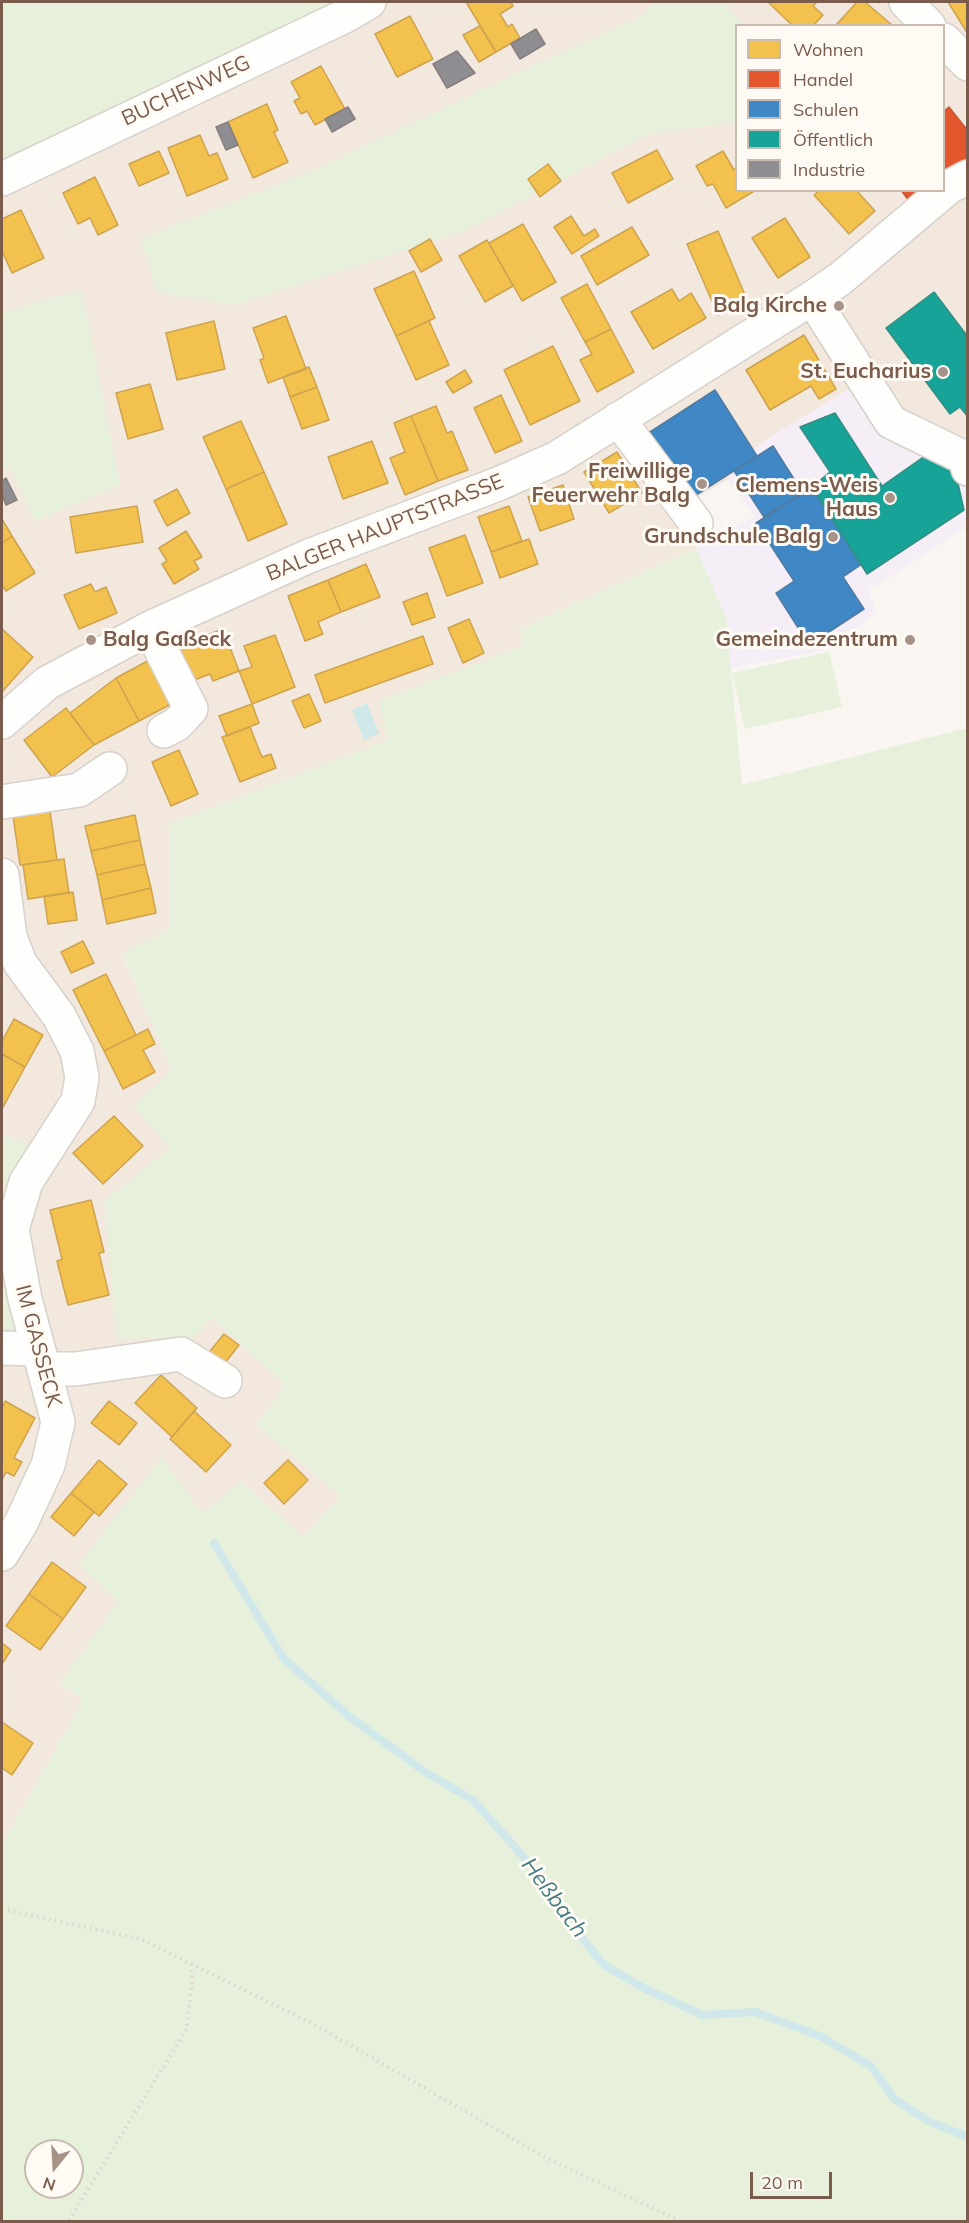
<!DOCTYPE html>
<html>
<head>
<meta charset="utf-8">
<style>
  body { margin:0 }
  #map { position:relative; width:969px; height:2223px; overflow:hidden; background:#f9f5f0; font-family:Mulish,sans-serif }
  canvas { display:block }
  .frame { position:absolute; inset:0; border:3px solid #7a5c4d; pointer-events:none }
  .legend { position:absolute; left:735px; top:24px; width:210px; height:168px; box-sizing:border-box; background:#fffaf3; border:2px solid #cabbb1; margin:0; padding:8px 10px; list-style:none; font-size:18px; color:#7a5c4d }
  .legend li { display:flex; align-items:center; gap:12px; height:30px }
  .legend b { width:30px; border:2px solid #cabbb1 }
  .north { position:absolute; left:24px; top:2139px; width:60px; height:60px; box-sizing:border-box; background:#fffaf3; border:2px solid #cabbb1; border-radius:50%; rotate:198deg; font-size:16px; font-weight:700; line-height:24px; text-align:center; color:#7a5c4d }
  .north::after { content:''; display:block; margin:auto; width:21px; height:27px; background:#a69286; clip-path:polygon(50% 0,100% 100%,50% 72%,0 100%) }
  .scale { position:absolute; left:750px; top:2172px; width:82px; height:27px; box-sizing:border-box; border:3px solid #7a5c4d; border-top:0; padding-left:8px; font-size:18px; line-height:21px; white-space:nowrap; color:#7a5c4d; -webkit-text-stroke:4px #fffaf3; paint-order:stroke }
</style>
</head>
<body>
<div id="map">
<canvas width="969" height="2223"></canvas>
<div class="frame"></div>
<ul class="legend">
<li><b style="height:16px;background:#f2c14e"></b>Wohnen</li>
<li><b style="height:16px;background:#e4572e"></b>Handel</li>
<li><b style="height:16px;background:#3f88c5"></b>Schulen</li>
<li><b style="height:16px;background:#17a398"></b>Öffentlich</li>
<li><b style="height:16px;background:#8d8d92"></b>Industrie</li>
</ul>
<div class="north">N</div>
<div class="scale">20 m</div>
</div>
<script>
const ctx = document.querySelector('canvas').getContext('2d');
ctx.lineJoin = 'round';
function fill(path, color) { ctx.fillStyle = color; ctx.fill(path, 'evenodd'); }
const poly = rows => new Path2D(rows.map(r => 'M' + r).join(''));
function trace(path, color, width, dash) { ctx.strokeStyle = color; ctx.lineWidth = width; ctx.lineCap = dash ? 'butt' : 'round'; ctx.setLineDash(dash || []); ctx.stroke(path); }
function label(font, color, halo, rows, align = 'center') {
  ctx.font = font + ' Mulish,sans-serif'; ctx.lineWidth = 6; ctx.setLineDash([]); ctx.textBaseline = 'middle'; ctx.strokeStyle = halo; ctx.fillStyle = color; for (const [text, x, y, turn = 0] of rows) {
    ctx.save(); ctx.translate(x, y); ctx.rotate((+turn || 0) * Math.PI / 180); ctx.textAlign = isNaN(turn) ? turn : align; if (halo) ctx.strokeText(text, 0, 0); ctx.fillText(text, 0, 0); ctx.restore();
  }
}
fill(poly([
  [368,2,967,2,967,459,762,442,728,480,672,511,696,548,520,629,523,646,380,701,389,740,169,824,170,929,122,954,172,1070,213,1318,285,1385,257,1425,341,1496,303,1537,242,1482,60,1684,83,1700,2,1845,2,179],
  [736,26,944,26,944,190,736,190]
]), '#f2e8de');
fill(poly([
  [849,389,891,422,968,469,967,527,869,590,876,612,851,634,853,645,730,668,726,618,696,548,755,516,728,480,762,442]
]), '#f6eef6');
fill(poly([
  [2,2,369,2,2,179],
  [655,2,722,2,743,25,736,26,736,122,649,134,464,231,235,305,157,292,141,239,319,168,519,72,640,17],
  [82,290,120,485,35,521,10,468,2,471,2,312],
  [696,548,726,618,742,785,967,728,967,2221,2,2221,2,1845,83,1700,60,1683,118,1602,79,1564,162,1457,202,1513,242,1482,303,1537,341,1496,257,1425,285,1385,213,1318,193,1337,117,1339,104,1201,170,1148,134,1106,172,1070,122,953,170,929,169,824,388,740,379,701,523,646,520,629],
  [36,2151,72,2151,72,2187,36,2187],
  [829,652,842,707,745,729,732,673],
  [2,1133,34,1148,2,1221],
  [2,1240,21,1340,2,1338]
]), '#e7f0db');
fill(poly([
  [367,703,379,733,364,740,352,710]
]), '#d0e8ea');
const homes = poly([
  [466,2,511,2,513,6,500,14,508,27,512,24,520,38,496,52,466,2],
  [768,2,817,2,813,6,823,15,813,26,793,26,768,2],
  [857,2,865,2,892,25,835,26,857,2],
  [948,2,968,2,968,34,948,2],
  [410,16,433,59,397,77,375,34,410,16],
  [480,26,496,52,479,62,463,35,480,26],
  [321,66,345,109,315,125,307,111,301,114,294,101,300,98,291,82,321,66],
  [267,104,278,130,274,132,288,162,253,178,228,122,267,104],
  [200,135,209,156,217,153,228,179,187,196,168,148,200,135],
  [657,150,673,179,628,203,612,173,657,150],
  [159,151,169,173,139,186,129,164,159,151],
  [723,151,734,170,736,168,736,190,756,190,726,208,713,184,707,186,696,166,723,151],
  [548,164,561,181,540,197,528,179,548,164],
  [95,177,118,225,98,235,90,218,78,224,63,193,95,177],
  [820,190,856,190,875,211,849,234,814,195,820,190],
  [21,210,44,258,12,273,2,251,2,219,21,210],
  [571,216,584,236,595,229,599,236,572,254,554,227,571,216],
  [785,218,810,257,778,278,752,238,785,218],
  [523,224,556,282,522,301,489,243,523,224],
  [632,227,649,255,597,285,581,256,632,227],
  [718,231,748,302,718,315,687,244,718,231],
  [430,239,442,260,421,272,409,251,430,239],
  [487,240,513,286,485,302,459,256,487,240],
  [414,271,435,318,396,336,374,289,414,271],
  [587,284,611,329,585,342,561,298,587,284],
  [672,289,679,301,691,293,706,318,653,349,631,312,672,289],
  [286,316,306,369,268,383,260,360,264,358,253,328,286,316],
  [214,321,225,369,177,380,166,333,214,321],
  [429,321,449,365,416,380,396,336,429,321],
  [611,329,634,372,597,392,580,360,592,354,585,342,611,329],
  [804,335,836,389,819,399,811,386,770,410,746,370,804,335],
  [553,346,580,401,530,425,504,370,553,346],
  [309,367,317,387,290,397,283,377,309,367],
  [465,370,472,382,453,393,446,382,465,370],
  [150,384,163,429,128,439,116,393,150,384],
  [317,387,329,420,302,429,290,397,317,387],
  [501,395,522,441,495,453,474,408,501,395],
  [436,406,447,433,452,431,468,470,438,481,411,416,436,406],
  [411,416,438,481,405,495,390,458,405,452,394,423,411,416],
  [241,421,264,472,226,489,203,437,241,421],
  [372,441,388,483,343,499,328,457,372,441],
  [617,452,642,493,609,513,584,472,617,452],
  [264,472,287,524,248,541,226,489,264,472],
  [563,485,574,519,540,531,528,497,563,485],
  [177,489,190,513,167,526,154,501,177,489],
  [137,506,143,542,76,553,70,517,137,506],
  [509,506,522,541,491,552,478,517,509,506],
  [2,519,12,536,2,543,2,519],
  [186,531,202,557,194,561,199,569,174,584,162,564,167,561,159,548,186,531],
  [465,535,483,583,447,596,429,548,465,535],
  [12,536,35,573,6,591,2,585,2,543,12,536],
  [529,539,538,564,500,578,491,552,529,539],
  [366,564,380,597,341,612,328,580,366,564],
  [328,580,341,612,318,622,323,634,305,641,288,596,328,580],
  [91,584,95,592,106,587,117,613,79,629,64,595,91,584],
  [427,593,435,617,412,625,403,602,427,593],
  [469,619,484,653,463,663,448,628,469,619],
  [2,629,33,657,2,692,2,629],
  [223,629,239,671,213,681,210,674,189,682,175,647,223,629],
  [275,635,295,687,252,704,239,671,252,667,244,646,275,635],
  [423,636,433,664,325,703,315,675,423,636],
  [153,658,177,701,139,721,116,678,153,658],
  [116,678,139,721,94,745,70,713,116,678],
  [309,694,321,721,304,728,292,701,309,694],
  [252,704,259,723,227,736,219,716,252,704],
  [66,708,94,745,52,777,24,740,66,708],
  [250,727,262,757,271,754,276,768,240,782,222,737,250,727],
  [179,750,198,794,171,806,152,762,179,750],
  [50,811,57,860,20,865,13,816,50,811],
  [135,815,140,840,91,851,85,826,135,815],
  [140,840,145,864,97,875,91,851,140,840],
  [64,859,69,893,28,899,23,865,64,859],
  [145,864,151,888,102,900,97,875,145,864],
  [151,888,156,913,107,924,102,900,151,888],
  [73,892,77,920,48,924,44,896,73,892],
  [83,941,94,963,71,973,61,952,83,941],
  [106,974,136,1035,104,1051,73,990,106,974],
  [14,1019,43,1035,25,1067,2,1054,2,1041,14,1019],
  [148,1029,155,1044,143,1050,155,1072,123,1089,104,1051,148,1029],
  [2,1054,25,1067,2,1109,2,1054],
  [114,1116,143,1146,103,1184,73,1153,114,1116],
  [91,1200,104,1252,99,1253,109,1295,68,1305,57,1261,62,1259,50,1210,91,1200],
  [224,1334,239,1345,221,1368,206,1356,224,1334],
  [161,1375,197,1408,172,1437,135,1403,161,1375],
  [5,1401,35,1418,14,1458,22,1462,14,1476,6,1472,2,1480,2,1408,5,1401],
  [109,1401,137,1423,119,1445,91,1423,109,1401],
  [194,1411,231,1445,206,1472,170,1439,194,1411],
  [99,1460,127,1484,99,1516,71,1493,99,1460],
  [288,1460,308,1480,284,1504,264,1483,288,1460],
  [71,1493,94,1512,74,1536,51,1517,71,1493],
  [52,1562,86,1587,63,1619,29,1594,52,1562],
  [29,1594,63,1619,40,1650,6,1626,29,1594],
  [2,1643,11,1650,2,1664,2,1643],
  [2,1722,33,1743,12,1775,2,1768,2,1722]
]);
fill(homes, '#f2c14e');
trace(homes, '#cea34e', 1.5);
const shops = poly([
  [949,107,968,131,968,162,944,181,944,111,949,107],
  [901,190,931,190,912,205,901,190]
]);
fill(shops, '#e4572e');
trace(shops, '#c45837', 1.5);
const schools = poly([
  [715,390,757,456,693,497,650,432,715,390],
  [773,446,803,493,764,517,734,471,773,446],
  [812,487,862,564,843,577,864,609,809,645,776,593,794,581,756,523,812,487]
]);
fill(schools, '#3f88c5');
trace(schools, '#517ba1', 1.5);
const public = poly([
  [934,292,968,337,968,417,960,407,950,414,886,328,934,292],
  [835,413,882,486,929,453,955,470,964,510,867,574,812,487,830,472,800,427,835,413]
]);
fill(public, '#17a398');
trace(public, '#358e82', 1.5);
const industry = poly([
  [536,29,545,44,520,59,511,44,536,29],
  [457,51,475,73,447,88,433,64,457,51],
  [348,107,355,119,332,132,325,119,348,107],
  [228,122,238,145,226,150,216,127,228,122],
  [6,478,17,500,6,505,2,496,2,481,6,478]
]);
fill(industry, '#8d8d92');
trace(industry, '#877e7d', 1.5);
trace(poly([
  [214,1543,284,1659,350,1717,425,1772,473,1800,538,1873,574,1928,604,1965,644,1988,702,2015,755,2012,820,2036,871,2066,894,2099,930,2122,968,2137]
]), '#d0e8ea', 8);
const minor = poly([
  [906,2,929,26],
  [944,40,968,64],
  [2,179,345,16,369,2],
  [812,298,891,422,965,458,968,469],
  [618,419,696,523],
  [150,628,191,709,177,724,164,731],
  [2,722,47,683,150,628,309,556,498,484,557,458,812,298,840,279,949,187,968,177],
  [2,802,79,790,110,769],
  [2,875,10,937,20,963,59,1016,77,1051,82,1077,78,1101,26,1182,12,1229,25,1299,58,1422,48,1465,21,1523,2,1554],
  [2,1348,38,1349],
  [44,1369,75,1369,181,1354,225,1381]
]);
trace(minor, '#d7d1cb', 36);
trace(poly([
  [2,1909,141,1939,315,2025,548,2159,682,2222],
  [69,2220,186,2030,192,1985,191,1962]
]), '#dcd5d0', 4, [1.5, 4.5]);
trace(minor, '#fefefd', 33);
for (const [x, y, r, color] of [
  [839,306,6,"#a69286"],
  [943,372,6,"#a69286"],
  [702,484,6,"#a69286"],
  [890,498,6,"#a69286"],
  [833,537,6,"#a69286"],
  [91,640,6,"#a69286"],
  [910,640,6,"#a69286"]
]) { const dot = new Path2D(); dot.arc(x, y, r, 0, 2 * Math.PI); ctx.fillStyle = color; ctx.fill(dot); trace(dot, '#fffaf3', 2); }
label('21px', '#7a5c4d', '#fffaf3', [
  ["BUCHENWEG",186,91,-25],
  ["BALGER HAUPTSTRASSE",385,528,-22],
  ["IM GASSECK",38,1346,75]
]);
label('bold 21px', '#7a5c4d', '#fffaf3', [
  ["Balg Kirche",827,306],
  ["St. Eucharius",931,372],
  ["Freiwillige",690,472],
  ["Feuerwehr Balg",690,496],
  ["Clemens-Weis",878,486],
  ["Haus",878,510],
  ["Grundschule Balg",821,537],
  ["Balg Gaßeck",103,640,"left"],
  ["Gemeindezentrum",898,640]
], 'right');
label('italic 22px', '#437c86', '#fffaf3', [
  ["Heßbach",554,1898,53]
]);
</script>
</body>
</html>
